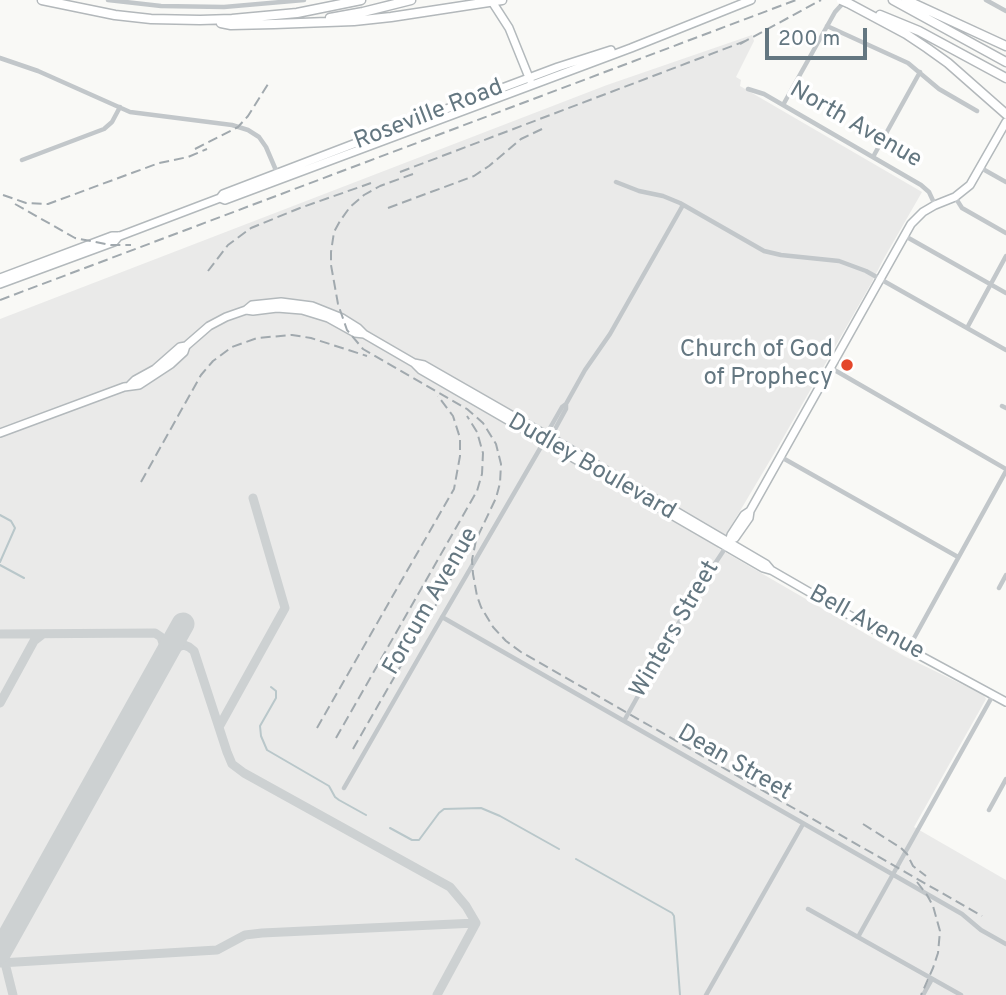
<!DOCTYPE html>
<html>
<head>
<meta charset="utf-8">
<style>
  body { margin:0 }
  #map { position:relative; width:1006px; height:995px; overflow:hidden; background:#f9f9f6; font-family:Overpass,sans-serif }
  canvas { display:block }
  .scale { position:absolute; left:765px; top:28px; width:102px; height:32px; box-sizing:border-box; border:4px solid #647781; border-top:0; padding-left:9px; font-size:21px; line-height:24px; white-space:nowrap; color:#647781; -webkit-text-stroke:5px #fff; paint-order:stroke }
</style>
</head>
<body>
<div id="map">
<canvas width="1006" height="995"></canvas>
<div class="scale">200 m</div>
</div>
<script>
const ctx = document.querySelector('canvas').getContext('2d');
ctx.lineJoin = 'round';
function fill(path, color) { ctx.fillStyle = color; ctx.fill(path, 'evenodd'); }
const poly = rows => new Path2D(rows.map(r => 'M' + r).join(''));
function trace(path, color, width, dash) { ctx.strokeStyle = color; ctx.lineWidth = width; ctx.lineCap = dash ? 'butt' : 'round'; ctx.setLineDash(dash || []); ctx.stroke(path); }
function label(font, color, halo, rows, align = 'center') {
  ctx.font = font + ' Overpass,sans-serif'; ctx.lineWidth = 7; ctx.setLineDash([]); ctx.textBaseline = 'middle'; ctx.strokeStyle = halo; ctx.fillStyle = color; for (const [text, x, y, turn = 0] of rows) {
    ctx.save(); ctx.translate(x, y); ctx.rotate((+turn || 0) * Math.PI / 180); ctx.textAlign = isNaN(turn) ? turn : align; if (halo) ctx.strokeText(text, 0, 0); ctx.fillText(text, 0, 0); ctx.restore();
  }
}
fill(poly([
  [752,35,754,41,736,77,741,80,740,86,922,192,883,260,872,282,775,452,718,548,904,656,984,695,986,699,914,827,1006,880,1006,995,0,995,0,319,607,85]
]), '#eaeae9');
trace(poly([
  [0,515,11,521,15,528,0,562],
  [0,565,24,578],
  [271,687,276,691,276,698,260,726,261,736,267,750,329,786,335,797,339,800,366,815],
  [390,828,412,840,419,840,439,813,444,809,481,808,500,816,559,849],
  [576,859,672,913,674,916,680,995]
]), '#b9c7ca', 2);
trace(poly([
  [0,634,155,633,161,637,166,653],
  [168,650,184,645,189,647,194,651,227,752,232,764,244,773,450,887,466,906,476,923],
  [0,703,34,641,43,634],
  [219,727,285,608,253,498],
  [0,943,13,995],
  [0,963,217,950,245,935,262,933,476,923],
  [437,995,476,923]
]), '#cdd1d2', 9);
trace(poly([
  [0,952,183,624]
]), '#cdd1d2', 23);
const major = poly([
  [491,0,509,28,530,80],
  [220,198,223,194,377,135,558,67,611,50],
  [0,278,112,236,120,236,220,198,225,200,631,48,751,0],
  [0,284,114,242,119,236],
  [246,310,253,311,277,308,302,310,328,318,355,333,364,334,414,363,424,365,548,436,766,564,771,570,908,649,1006,702],
  [415,364,421,370,763,568,770,570],
  [130,385,135,380,155,369,180,347,186,346,209,326,226,317,246,310,252,305,281,302,312,306,342,318,358,328,364,334],
  [0,433,124,387,139,385,171,364,184,352,186,346],
  [730,540,735,538,749,518,750,511,911,224,923,212,935,205,955,197,970,185,1006,122],
  [729,542,731,535,744,515,750,511]
]);
const highway = poly([
  [42,0,115,15,151,19,200,20,232,19,297,13,361,0],
  [893,0,1006,62],
  [906,0,1006,46],
  [848,3,906,34,927,48,948,63,1006,114],
  [880,15,919,31,1006,78],
  [330,18,363,12,411,0],
  [221,23,231,25,274,24,354,21,391,17,502,0]
]);
trace(major, '#b3b9bc', 10);
trace(highway, '#b3b8bb', 11);
trace(poly([
  [108,0,161,6,224,7,304,0],
  [986,0,1006,11],
  [827,26,908,63,939,89,977,111],
  [0,58,38,71,130,112,232,125,248,130,259,137,266,147,278,175],
  [748,89,764,94,921,185,929,192,935,205],
  [783,105,835,12,845,1],
  [873,157,920,72],
  [22,160,104,129,112,122,120,107],
  [981,168,1006,182],
  [616,182,639,191,663,196,680,203,764,251,781,255,839,261,866,271,1006,350],
  [955,197,962,208,1006,233],
  [905,236,1006,293],
  [967,328,1006,256],
  [831,368,1006,469],
  [1002,406,1006,408],
  [550,433,554,431,566,409,566,405],
  [781,457,958,557],
  [999,588,1006,575],
  [442,617,962,914,981,930,1006,944],
  [908,649,1006,471],
  [624,721,696,592,726,547],
  [344,788,426,645,549,433,550,428,562,407,566,404,585,370,610,334,683,205],
  [989,810,1006,779],
  [808,909,961,995],
  [858,937,993,695],
  [706,995,803,824],
  [923,995,932,979]
]), '#c2c7ca', 4.5);
trace(major, '#fff', 7);
trace(highway, '#fff', 8);
trace(poly([
  [740,44,821,0],
  [195,149,238,127,248,116,270,81],
  [400,172,748,40],
  [413,174,380,186,364,195,350,207,340,221,334,232,331,252,331,265,338,304,347,330,363,349,467,409,483,423,496,444,501,464,500,483,496,498,476,540,472,560,473,574,477,596,481,607,493,627,506,641,521,652,982,916],
  [3,195,26,203,48,204,159,163,188,157,207,149],
  [15,204,75,238,111,245,131,245],
  [388,208,474,176,489,166,521,139,542,129],
  [208,271,228,245,251,228,300,208,371,183],
  [0,300,796,0],
  [141,482,201,375,213,361,232,347,257,338,292,335,311,338,367,356],
  [317,728,454,489,460,456,460,438,453,416,438,396],
  [336,738,477,491,482,474,483,453,477,432,467,416],
  [353,749,472,542],
  [863,824,901,848,907,854,913,866,926,876],
  [917,882,927,895,933,906,940,931,938,953,933,968,921,995]
]), '#a1a9ae', 2, [10, 5]);
const highwayBridge = poly([
  [841,0,848,3]
]);
trace(highwayBridge, '#b3b8bb', 11, []);
trace(highwayBridge, '#fff', 8);
for (const [x, y, r, color] of [
  [847,365,7,"#e4472b"]
]) { const dot = new Path2D(); dot.arc(x, y, r, 0, 2 * Math.PI); ctx.fillStyle = color; ctx.fill(dot); trace(dot, '#fff', 2.5); }
label('24px', '#647781', '#fff', [
  ["Roseville Road",429,116,-21],
  ["North Avenue",855,126,30],
  ["Dudley Boulevard",591,468,30],
  ["Forcum Avenue",432,602,-60],
  ["Bell Avenue",866,624,29],
  ["Winters Street",676,630,-60],
  ["Dean Street",734,764,30]
]);
label('24px', '#647781', '#fff', [
  ["Church of God",833,351],
  ["of Prophecy",833,379]
], 'right');
</script>
</body>
</html>
